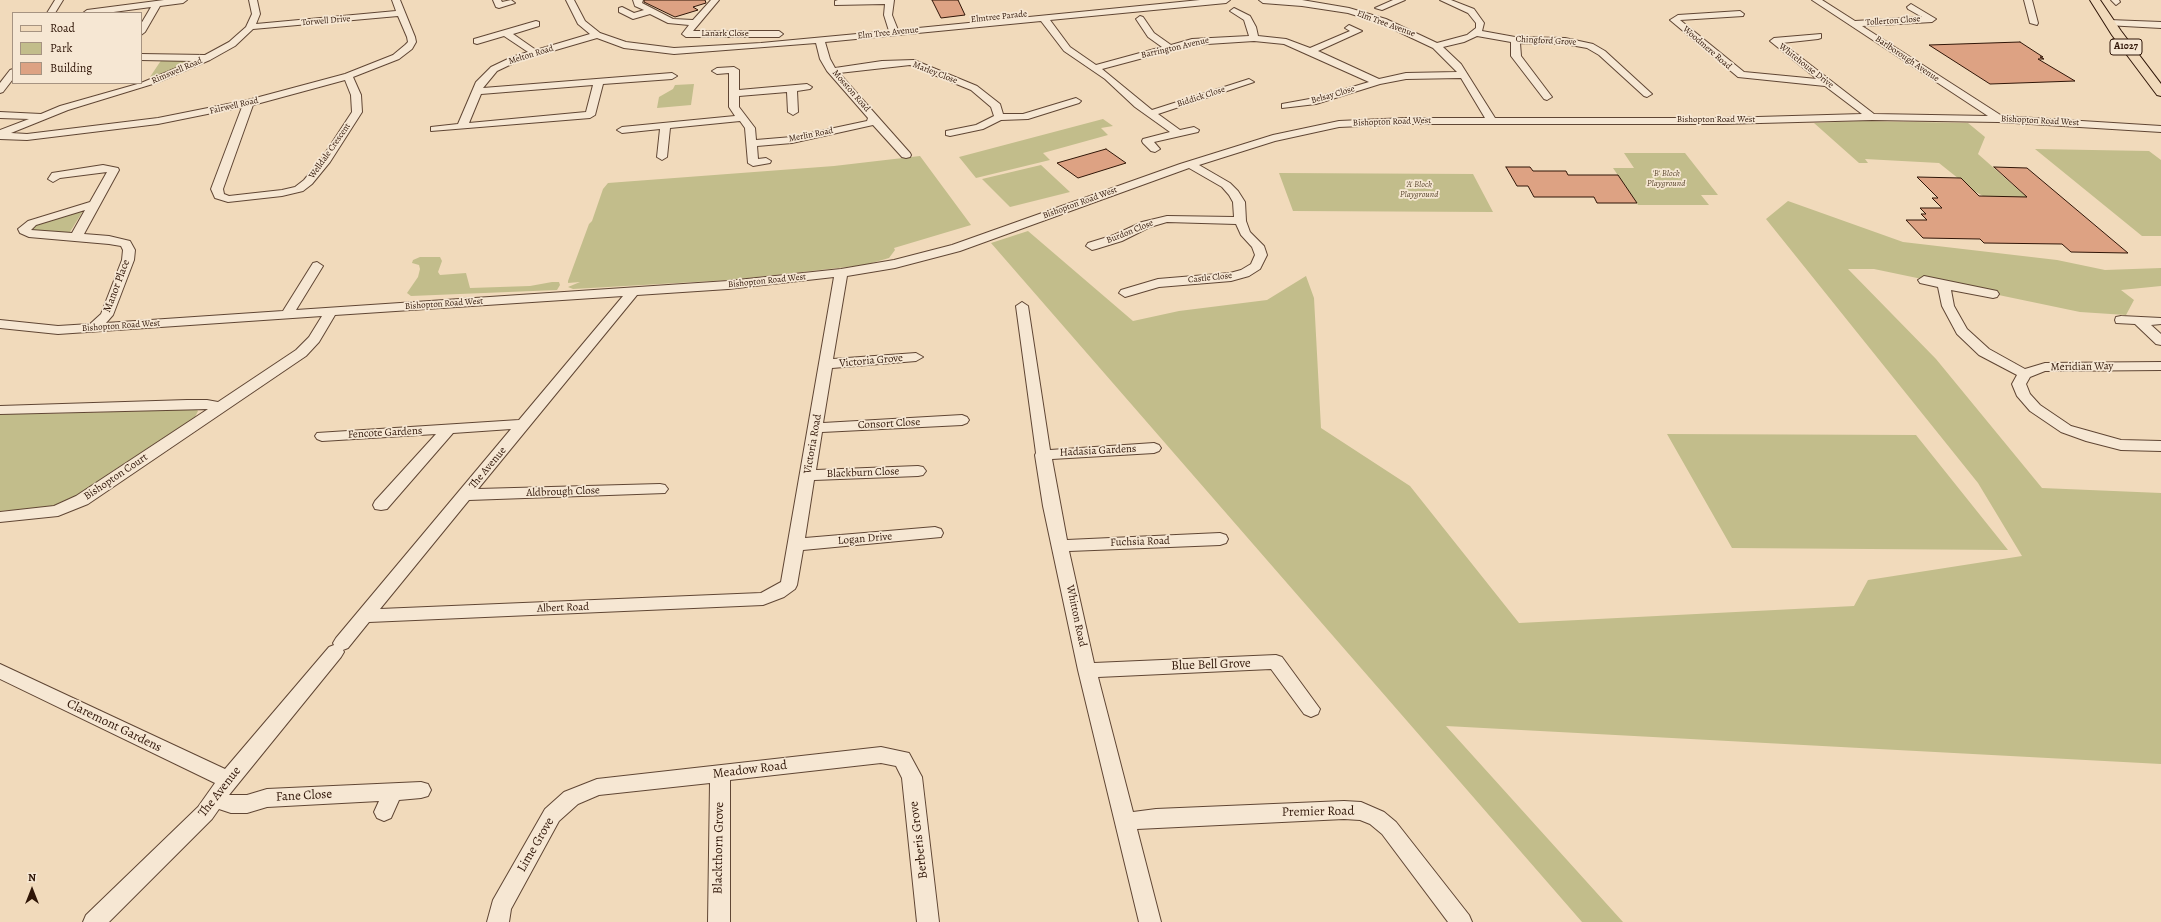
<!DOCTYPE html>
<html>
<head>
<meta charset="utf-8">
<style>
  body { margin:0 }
  #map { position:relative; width:2161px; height:922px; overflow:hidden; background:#f1dabb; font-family:Alegreya,serif }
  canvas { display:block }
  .legend { position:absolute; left:12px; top:12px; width:130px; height:72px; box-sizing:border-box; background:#f6e7d3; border:1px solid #a69381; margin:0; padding:5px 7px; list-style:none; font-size:12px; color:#2f1507 }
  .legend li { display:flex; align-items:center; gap:8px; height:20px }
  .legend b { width:20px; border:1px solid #a69381 }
  .north { position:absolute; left:12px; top:870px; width:40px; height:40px; -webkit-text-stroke:3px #f6e7d3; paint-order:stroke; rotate:0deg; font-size:11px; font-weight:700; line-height:16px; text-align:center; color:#2f1507 }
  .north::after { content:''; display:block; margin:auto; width:14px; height:18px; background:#2f1507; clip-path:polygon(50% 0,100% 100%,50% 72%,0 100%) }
</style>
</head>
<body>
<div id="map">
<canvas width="2161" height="922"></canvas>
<ul class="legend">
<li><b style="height:5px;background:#f1dabb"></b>Road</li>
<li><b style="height:11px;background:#c2bd8b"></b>Park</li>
<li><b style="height:11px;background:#dda283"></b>Building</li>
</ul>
<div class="north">N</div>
</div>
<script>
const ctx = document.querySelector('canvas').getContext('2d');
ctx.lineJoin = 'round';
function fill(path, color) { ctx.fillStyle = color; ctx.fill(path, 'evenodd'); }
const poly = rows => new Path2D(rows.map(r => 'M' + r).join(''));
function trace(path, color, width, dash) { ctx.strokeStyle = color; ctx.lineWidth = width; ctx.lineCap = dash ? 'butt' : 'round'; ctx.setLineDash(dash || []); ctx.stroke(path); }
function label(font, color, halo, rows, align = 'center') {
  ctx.font = font + ' Alegreya,serif'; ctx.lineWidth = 3.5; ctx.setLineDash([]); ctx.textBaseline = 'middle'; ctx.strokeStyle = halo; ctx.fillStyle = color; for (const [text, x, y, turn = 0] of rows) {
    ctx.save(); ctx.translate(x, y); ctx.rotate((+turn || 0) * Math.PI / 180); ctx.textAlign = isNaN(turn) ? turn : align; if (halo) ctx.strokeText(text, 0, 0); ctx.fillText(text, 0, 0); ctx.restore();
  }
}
fill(poly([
  [162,59,186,59,189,61,170,71,154,77,150,77],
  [694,84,691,105,657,108,659,97,673,89,675,85],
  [1103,119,1113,126,1101,128,1108,135,1043,153,1050,160,976,178,959,157],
  [1862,121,1968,123,1985,137,1978,154,2029,199,1983,196,1974,191,1939,163,1865,159,1868,163,1859,163,1814,123],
  [2035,149,2149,151,2161,160,2161,236,2142,236],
  [1624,153,1685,153,1718,195,1701,195,1709,205,1638,205,1613,168,1634,168],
  [920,156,971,225,894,248,895,250,889,258,865,265,730,280,573,289,568,287,580,282,568,283,568,281,589,224,592,221,603,189,608,183,834,166],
  [1041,165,1070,192,1010,207,982,179],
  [1279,173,1473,174,1493,212,1293,211],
  [1788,201,1903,242,2057,260,2105,270,2161,268,2161,286,2121,290,2134,300,2126,315,2080,312,1874,269,1848,269,1936,359,2042,488,2161,493,2161,764,1446,726,1623,922,1582,922,991,243,1028,231,1133,321,1179,311,1267,300,1306,276,1314,298,1321,428,1410,486,1519,623,1854,606,1868,580,2022,556,1978,483,1766,219],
  [81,211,83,211,70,232,66,233,30,230,33,225],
  [420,257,440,257,442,261,438,272,440,275,466,273,470,288,530,286,552,282,559,282,560,285,557,290,411,296,407,293,418,277,420,269,419,265,412,263,413,260],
  [153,407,196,408,198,411,194,419,175,434,168,435,108,474,106,479,88,491,52,508,0,511,0,414,11,412,35,411,38,414,147,411],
  [1667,434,1916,435,2008,550,1732,548]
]), '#c2bd8b');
const building = poly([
  [644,0,705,0,706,3,693,7,698,10,675,17,644,2,644,0],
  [932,0,958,0,965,15,941,18,932,0],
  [2020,42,2043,57,2040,57,2044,59,2038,59,2075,81,1990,84,1929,45,2020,42],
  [1106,149,1126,163,1078,178,1057,163,1106,149],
  [1506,167,1530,167,1533,171,1566,171,1568,175,1618,175,1637,203,1597,203,1594,197,1534,197,1528,186,1517,186,1506,167],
  [1994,167,2027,168,2128,253,2071,252,2062,244,1984,243,1980,239,1923,238,1906,220,1927,220,1921,214,1926,214,1920,208,1942,208,1932,198,1938,198,1917,177,1961,178,1979,196,2027,197,1994,167]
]);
fill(building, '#dda283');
trace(building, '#2f1507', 1);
const minor = poly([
  [55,0,63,0,55,13,47,13,55,0],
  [164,0,187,0,183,3,160,6,145,32,141,35,141,24,151,7,106,13,83,13,87,10,164,0],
  [249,0,257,0,260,14,256,24,396,11,392,0,400,0,415,37,416,42,412,49,399,59,353,77,361,95,362,112,330,162,312,184,303,191,282,196,228,202,215,198,211,189,242,107,158,124,27,140,0,139,0,130,29,119,0,118,0,112,41,114,60,106,141,83,193,61,141,60,141,54,205,55,229,42,246,27,252,14,249,0],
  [398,16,407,37,408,42,405,45,393,55,345,74,248,100,158,118,27,134,11,133,68,110,156,83,210,60,235,46,253,29,398,16],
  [345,80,351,95,352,112,322,158,304,180,295,187,282,190,229,196,224,194,223,189,253,105,345,80],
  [493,0,501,0,502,2,511,0,515,3,499,8,496,7,493,0],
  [566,0,574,0,585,21,600,33,626,42,674,48,761,43,889,31,884,15,885,4,835,5,835,1,838,0,894,0,892,15,898,30,1200,0,1230,0,1226,3,1050,20,1070,47,1096,65,1162,47,1148,37,1136,19,1140,16,1143,17,1154,33,1171,45,1192,39,1249,36,1244,20,1230,11,1234,8,1250,16,1256,27,1258,36,1286,39,1310,48,1350,31,1345,28,1349,25,1362,31,1318,51,1379,79,1406,73,1457,72,1433,48,1380,23,1348,13,1302,6,1263,3,1259,0,1302,0,1349,8,1386,19,1437,43,1467,35,1476,28,1476,23,1468,13,1440,0,1451,0,1474,9,1484,23,1482,31,1515,37,1565,38,1593,44,1605,51,1652,94,1647,97,1644,96,1599,55,1587,48,1565,44,1520,43,1521,56,1552,97,1547,100,1544,99,1511,56,1511,42,1477,36,1464,42,1443,47,1461,64,1495,118,1723,118,1862,114,1825,86,1738,77,1670,20,1678,15,1740,11,1744,14,1743,16,1680,20,1744,72,1817,79,1770,41,1774,38,1821,34,1821,38,1818,39,1782,43,1874,114,1988,116,1812,0,1822,0,1855,21,1922,17,1908,9,1907,7,1911,4,1936,19,1932,22,1862,26,2002,116,2161,126,2161,132,1998,122,1872,120,1723,124,1406,124,1339,127,1275,141,1199,165,1230,183,1238,191,1245,202,1246,221,1250,232,1264,246,1267,255,1260,269,1249,276,1231,281,1159,287,1125,297,1119,293,1121,290,1158,279,1230,273,1241,270,1251,264,1255,255,1252,247,1241,235,1236,224,1167,222,1150,227,1122,241,1096,249,1092,250,1086,246,1088,243,1114,235,1142,222,1167,216,1234,217,1233,202,1229,195,1222,187,1189,168,960,251,895,268,847,276,833,359,916,353,923,357,916,361,832,368,823,423,962,415,967,417,969,420,967,423,962,425,822,432,816,470,918,466,923,467,926,471,923,475,918,476,814,480,805,538,935,527,941,529,943,533,941,537,803,550,797,585,795,589,784,597,763,605,369,622,348,648,343,650,344,652,341,657,229,795,247,795,267,789,421,782,428,784,431,790,428,796,421,798,399,800,391,818,384,821,377,818,374,812,379,801,267,807,247,813,231,813,219,809,212,819,109,922,83,922,86,915,198,807,215,783,0,679,0,664,225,769,329,647,334,645,333,643,336,638,511,429,453,433,387,509,381,510,375,509,373,505,375,501,436,434,322,441,317,439,315,436,317,433,519,420,623,296,335,315,319,342,306,356,88,504,58,516,0,522,0,512,54,506,76,496,208,409,0,414,0,406,187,400,207,400,218,402,296,350,309,337,322,316,58,334,0,328,0,320,58,326,90,324,101,314,122,260,123,250,121,246,109,244,29,237,20,233,18,229,28,221,90,202,107,172,60,178,53,182,48,179,52,173,103,165,118,168,119,170,84,234,109,236,130,241,135,250,134,260,113,315,106,323,283,311,313,263,317,262,323,266,296,310,728,281,841,269,894,260,952,245,1180,164,1273,135,1339,121,1406,118,1485,118,1461,78,1406,79,1380,84,1316,104,1282,108,1282,104,1315,98,1369,82,1284,44,1254,41,1192,45,1102,69,1152,110,1246,80,1249,79,1254,82,1158,114,1180,130,1194,127,1199,130,1198,132,1154,142,1160,149,1155,152,1151,151,1143,143,1142,141,1143,139,1170,132,1135,107,1105,79,1064,51,1041,21,825,42,830,59,835,68,882,61,914,60,977,86,1000,104,1003,114,1023,114,1076,98,1081,101,1079,103,1028,119,1001,120,983,129,950,136,946,135,946,131,976,125,994,116,991,107,971,90,910,65,839,73,910,153,911,155,910,157,906,158,902,157,873,125,792,143,757,146,758,159,766,158,771,161,770,163,753,166,748,163,745,128,740,121,670,128,667,157,662,160,657,157,660,129,622,133,617,130,622,127,735,116,729,107,729,73,717,74,712,71,717,68,734,67,739,70,739,90,807,84,812,87,810,89,797,91,798,112,793,115,788,112,787,92,739,96,739,107,755,128,756,140,792,137,867,121,868,118,827,71,820,59,816,43,674,54,624,48,597,38,518,61,497,71,483,88,672,73,677,76,672,79,603,84,595,115,590,118,431,131,431,127,458,124,476,82,491,67,512,57,528,52,504,36,477,44,474,43,474,39,536,21,539,22,539,26,513,34,536,50,590,34,578,24,566,0],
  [593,85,586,112,469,123,481,94,593,85],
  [85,210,72,233,31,230,36,225,85,210],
  [834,277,781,582,761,593,380,609,469,500,665,493,668,489,665,485,660,484,478,489,637,295,728,289,834,277],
  [633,0,643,0,642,3,673,19,693,20,711,0,719,0,693,31,779,31,783,34,779,37,686,37,682,34,689,25,668,23,650,14,633,19,619,12,619,8,622,7,634,13,644,10,635,6,633,0],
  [1393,0,1405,0,1382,10,1375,8,1393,0],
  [2024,0,2032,0,2038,23,2037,25,2030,23,2024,0],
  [2111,0,2119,0,2120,2,2116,5,2111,0],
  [2109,20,2161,22,2161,28,2106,25,2106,21,2109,20],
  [13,69,13,79,3,92,0,93,0,83,10,70,13,69],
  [1924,276,1997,291,1999,294,1997,297,1993,298,1951,290,1954,306,1967,329,1989,349,2025,369,2045,363,2161,362,2161,370,2045,371,2030,377,2026,384,2030,394,2040,405,2071,426,2121,440,2161,441,2161,451,2121,450,2086,441,2061,432,2030,411,2017,396,2012,384,2017,375,1979,355,1957,334,1942,306,1938,287,1920,283,1918,280,1924,276],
  [1022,302,1028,306,1050,450,1154,443,1159,445,1161,448,1159,451,1154,453,1052,459,1067,540,1220,533,1226,535,1228,539,1226,543,1220,545,1069,551,1094,663,1276,655,1282,657,1320,709,1318,714,1311,717,1304,714,1271,669,1098,677,1133,812,1156,809,1344,801,1361,802,1384,812,1396,822,1469,915,1472,922,1448,922,1382,834,1370,824,1360,820,1344,819,1137,829,1161,922,1139,922,1078,670,1043,506,1035,455,1036,453,1016,306,1022,302],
  [2121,316,2161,318,2161,324,2151,325,2161,334,2161,345,2156,344,2135,324,2116,323,2115,320,2116,317,2121,316],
  [881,747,909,753,922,777,939,922,917,922,902,778,896,766,881,763,730,780,730,922,708,922,710,783,599,795,578,804,559,821,511,909,509,922,487,922,493,900,545,809,564,792,597,779,881,747]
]);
const major = poly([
  [2090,0,2100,0,2121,31,2161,84,2161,96,2157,95,2112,35,2090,0]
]);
trace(minor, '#604634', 2);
trace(major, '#2f1507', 2);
fill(minor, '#f6e7d3');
fill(major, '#f1dabb');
label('9px', '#2f1507', '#f6e7d3', [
  ["Elmtree Parade",999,17,-6],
  ["Torwell Drive",326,21,-5],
  ["Tollerton Close",1893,21,-4],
  ["Elm Tree Avenue",1386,24,20],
  ["Elm Tree Avenue",888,33,-6],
  ["Lanark Close",725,34],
  ["Chingford Grove",1546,41,3],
  ["Barrington Avenue",1175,48,-13],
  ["Woodmere Road",1707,48,41],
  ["Melton Road",531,55,-17],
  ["Barlborough Avenue",1907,59,34],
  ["Whitehouse Drive",1806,66,38],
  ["Rimswell Road",177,71,-23],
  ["Marley Close",935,73,21],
  ["Mosston Road",851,91,49],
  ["Belsay Close",1333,95,-16],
  ["Biddick Close",1201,97,-18],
  ["Fairwell Road",234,106,-13],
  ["Bishopton Road West",1716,120],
  ["Bishopton Road West",2040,121,3],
  ["Bishopton Road West",1392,122,-2],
  ["Merlin Road",811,135,-11],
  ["Welldale Crescent",330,151,-55],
  ["Bishopton Road West",1080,203,-20],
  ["Burdon Close",1130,232,-22],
  ["Castle Close",1210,278,-6],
  ["Bishopton Road West",767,281,-6],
  ["Bishopton Road West",444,304,-4],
  ["Bishopton Road West",121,326,-4]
]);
label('italic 9px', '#5b472f', '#f6e7d3', [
  ["'B' Block",1666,174],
  ["Playground",1666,184],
  ["'A' Block",1419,185],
  ["Playground",1419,195]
]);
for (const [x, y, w] of [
  [2126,47,32]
]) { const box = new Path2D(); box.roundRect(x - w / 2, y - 8, w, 16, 3); ctx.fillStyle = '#f6e7d3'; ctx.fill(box); trace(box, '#2f1507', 1); }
label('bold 10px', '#2f1507', null, [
  ["A1027",2126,47]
]);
label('11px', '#2f1507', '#f6e7d3', [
  ["Manor Place",117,286,-69],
  ["Victoria Grove",871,361,-5],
  ["Meridian Way",2082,367,-1],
  ["Consort Close",889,424,-3],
  ["Fencote Gardens",385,433,-3],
  ["Victoria Road",813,444,-80],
  ["Hadasia Gardens",1098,451,-3],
  ["The Avenue",488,468,-50],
  ["Blackburn Close",863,473,-2],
  ["Bishopton Court",116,477,-34],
  ["Aldbrough Close",563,492,-2],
  ["Logan Drive",865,539,-5],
  ["Fuchsia Road",1140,542,-2],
  ["Albert Road",563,608,-2],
  ["Whitton Road",1076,616,78]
]);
label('13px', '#2f1507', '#f6e7d3', [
  ["Blue Bell Grove",1211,665,-2],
  ["Claremont Gardens",114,726,26],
  ["Meadow Road",750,770,-7],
  ["The Avenue",220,792,-52],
  ["Fane Close",304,796,-3],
  ["Premier Road",1318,812,-1],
  ["Berberis Grove",919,840,-97],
  ["Lime Grove",536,845,-60],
  ["Blackthorn Grove",719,848,-89]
]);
</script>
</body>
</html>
